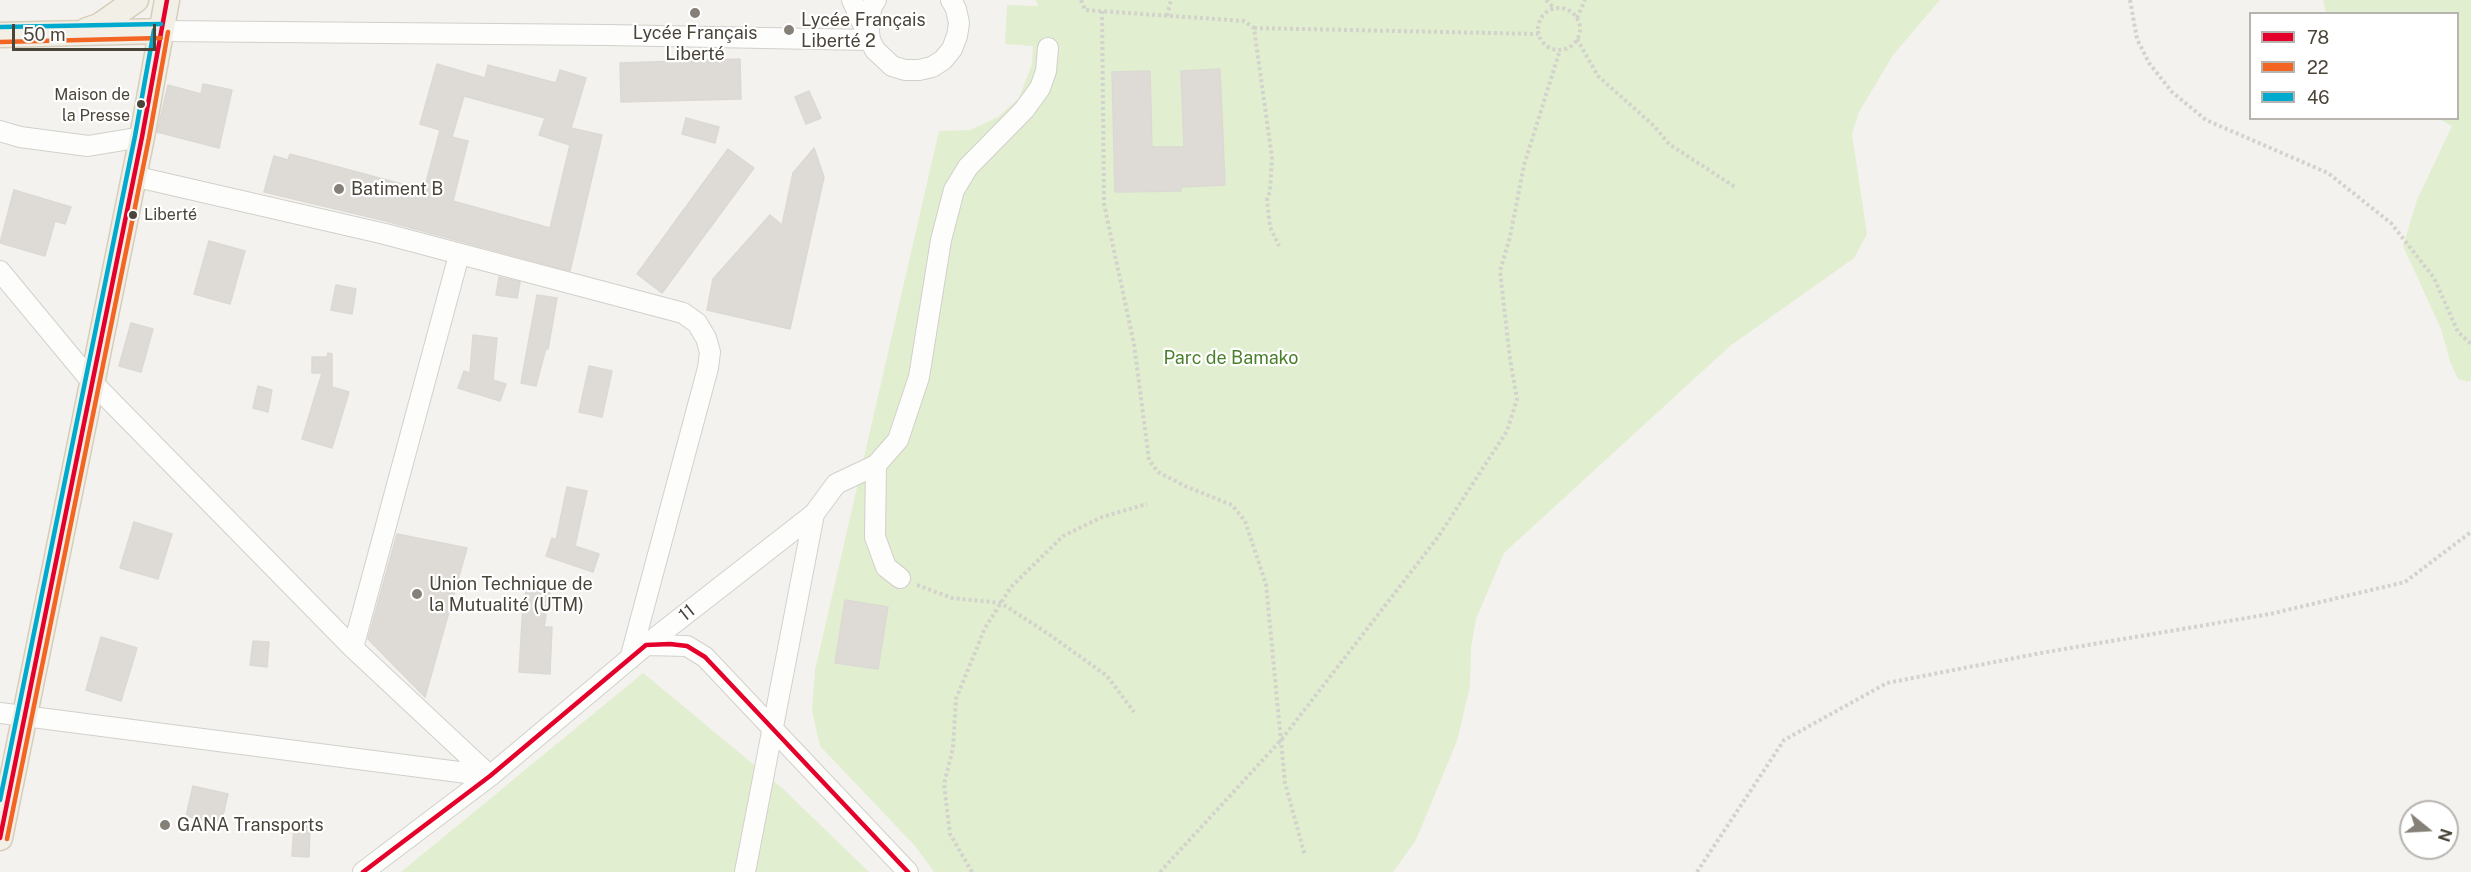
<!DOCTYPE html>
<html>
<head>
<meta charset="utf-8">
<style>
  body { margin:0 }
  #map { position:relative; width:2471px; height:872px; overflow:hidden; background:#f4f2ee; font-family:"Public Sans",sans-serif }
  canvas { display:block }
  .legend { position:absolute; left:2249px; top:12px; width:210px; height:108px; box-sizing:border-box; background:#fff; border:2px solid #b7b4b0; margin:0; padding:8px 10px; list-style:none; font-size:18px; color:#4b4439 }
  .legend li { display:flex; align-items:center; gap:12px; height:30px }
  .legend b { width:30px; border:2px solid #b7b4b0 }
  .north { position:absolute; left:2399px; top:800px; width:60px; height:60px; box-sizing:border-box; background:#fff; border:2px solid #b7b4b0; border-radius:50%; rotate:108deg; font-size:16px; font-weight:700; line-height:24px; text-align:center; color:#4b4439 }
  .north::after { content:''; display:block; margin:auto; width:21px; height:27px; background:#868178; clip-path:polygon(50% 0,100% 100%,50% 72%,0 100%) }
  .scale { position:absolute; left:12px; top:24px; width:144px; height:27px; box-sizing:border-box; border:3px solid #4b4439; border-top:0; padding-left:8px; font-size:18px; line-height:21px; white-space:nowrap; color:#4b4439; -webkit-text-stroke:4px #fff; paint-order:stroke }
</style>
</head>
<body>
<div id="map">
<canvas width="2471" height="872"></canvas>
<ul class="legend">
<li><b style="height:8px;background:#e4002b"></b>78</li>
<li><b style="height:8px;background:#f26522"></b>22</li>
<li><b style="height:8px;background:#00a9ce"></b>46</li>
</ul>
<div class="north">N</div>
<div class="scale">50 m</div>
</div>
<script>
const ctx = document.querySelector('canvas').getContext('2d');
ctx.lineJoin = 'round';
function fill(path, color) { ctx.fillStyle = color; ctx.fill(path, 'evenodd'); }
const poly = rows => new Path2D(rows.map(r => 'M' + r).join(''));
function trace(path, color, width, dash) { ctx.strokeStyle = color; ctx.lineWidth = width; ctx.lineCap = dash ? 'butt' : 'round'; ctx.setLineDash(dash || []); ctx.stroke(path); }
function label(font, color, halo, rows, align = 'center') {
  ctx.font = font + ' "Public Sans",sans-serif'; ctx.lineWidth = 4.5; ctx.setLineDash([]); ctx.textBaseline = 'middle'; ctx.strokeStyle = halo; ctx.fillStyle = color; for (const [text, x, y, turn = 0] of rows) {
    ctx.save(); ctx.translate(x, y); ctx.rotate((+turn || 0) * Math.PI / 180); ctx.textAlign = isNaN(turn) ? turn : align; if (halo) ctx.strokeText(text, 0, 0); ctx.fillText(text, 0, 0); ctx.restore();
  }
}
fill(poly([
  [1036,0,1940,0,1893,55,1859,112,1852,134,1867,234,1854,258,1730,346,1504,553,1476,619,1471,648,1470,686,1457,741,1416,840,1393,872,934,872,915,846,820,746,812,711,815,670,939,131,970,130,998,117,1019,98,1032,64,1033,46,1005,44,1007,5,1038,6],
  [2323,0,2471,0,2471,381,2468,382,2458,379,2451,364,2441,329,2403,246,2417,200,2452,126,2439,119,2458,118,2458,14,2326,13],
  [643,673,781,787,869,872,401,872]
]), '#e1eecf');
const building = poly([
  [740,59,741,99,621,102,620,63,740,59],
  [437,64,485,78,488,65,556,83,560,70,586,78,571,128,602,135,570,271,382,220,264,192,274,156,288,160,290,154,424,190,440,130,420,124,437,64],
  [464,96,545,118,539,135,570,145,550,228,453,201,468,141,452,137,464,96],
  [1220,69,1225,185,1181,187,1181,191,1115,192,1112,72,1150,71,1152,147,1184,147,1181,71,1220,69],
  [203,84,232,90,219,148,157,132,168,85,201,94,203,84],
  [809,91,821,118,806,124,795,97,809,91],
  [686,118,719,127,715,143,682,134,686,118],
  [814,148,824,177,790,329,707,310,713,279,770,215,782,225,793,173,814,148],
  [728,149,754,168,662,293,637,274,728,149],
  [14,190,71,207,65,224,55,221,45,256,0,243,14,190],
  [209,241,245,251,230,304,194,294,209,241],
  [499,277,520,282,517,298,496,295,499,277],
  [336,285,356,289,352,314,331,310,336,285],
  [537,295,557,298,548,349,546,348,536,386,521,383,537,295],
  [131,323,153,329,141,372,119,366,131,323],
  [473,335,497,338,493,380,506,384,500,401,458,388,464,371,470,373,473,335],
  [328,353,332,354,332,387,349,392,332,448,302,439,322,373,312,373,312,357,327,357,328,353],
  [589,366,612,371,602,417,579,412,589,366],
  [258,386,272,390,268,412,253,408,258,386],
  [567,487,587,491,575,546,599,554,593,572,546,556,552,538,556,540,567,487],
  [134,522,172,534,158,579,120,568,134,522],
  [397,534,467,548,425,697,368,639,397,534],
  [527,587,550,592,544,627,552,627,550,674,519,672,523,605,527,587],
  [845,600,888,607,878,669,835,663,845,600],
  [101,637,137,648,121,701,86,690,101,637],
  [253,641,269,642,267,667,250,665,253,641],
  [193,786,228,794,221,824,186,816,193,786],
  [294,825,310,826,309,857,292,856,294,825]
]);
fill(building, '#dedbd6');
trace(building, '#dcd9d4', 1.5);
const minor = poly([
  [876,0,872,6,868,23,870,40,875,50,892,66,905,70,919,70,932,67,943,60,952,49,957,36,959,23,956,9,951,0],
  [161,31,608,35,870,40,852,0],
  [0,131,20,137,88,146,142,137],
  [133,176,385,234,683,313,697,323,706,338,710,352,708,368,630,659],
  [0,271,91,381,353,648,490,776],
  [876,465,875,537,886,567,900,578],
  [646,645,687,646,705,657,908,872],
  [353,648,459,255],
  [0,713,490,776],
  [363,872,490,776,646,645,814,514,836,484,876,465,898,440,919,377,941,240,954,190,968,167,1024,110,1040,88,1046,71,1048,48],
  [745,872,814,514]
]);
const major = poly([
  [87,30,99,26,136,0],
  [0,35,161,31],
  [0,838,142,137,167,0]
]);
trace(minor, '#d2d0cb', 22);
trace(major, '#d6cebb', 27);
trace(poly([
  [1081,0,1085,10,1244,21,1254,28,1272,158,1270,191,1267,200,1270,227,1279,246],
  [1546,0,1554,8],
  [2130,0,2137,39,2149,63,2172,92,2206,120,2328,173,2391,223,2434,278,2458,332,2471,344],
  '1538 29a21 21 0 1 1 42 0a21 21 0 1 1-42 0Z',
  [1102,11,1104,204,1134,344,1149,460,1158,472,1185,486,1232,505,1245,521,1266,584,1285,783,1305,856],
  [1167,16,1171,0],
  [1577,18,1585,0],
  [1254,28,1538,34],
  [1577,39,1598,76,1654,126,1669,144,1735,187],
  [917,585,952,598,1001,603,1050,635,1107,676,1134,712],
  [972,872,950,834,944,784,953,748,956,699,985,628,1011,587,1063,536,1102,517,1147,504],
  [1160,872,1282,739,1438,537,1507,431,1517,399,1510,359,1500,271,1510,237,1524,165,1560,50],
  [1697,872,1784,740,1887,683,2041,653,2270,614,2405,582,2471,532]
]), '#d3d2cc', 4, [3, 3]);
trace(minor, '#fdfdfc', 20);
trace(major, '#f2efe6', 24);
trace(poly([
  [0,838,142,137,167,0],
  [363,872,490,776,646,645,670,644,687,646,705,657,908,872]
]), '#e4002b', 4.5);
trace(poly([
  [0,42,161,38],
  [7,839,149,138,168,32]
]), '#f26522', 4.5);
trace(poly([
  [0,27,161,24],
  [0,800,135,136,154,30]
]), '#00a9ce', 4.5);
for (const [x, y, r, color] of [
  [695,13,6,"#868178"],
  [789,30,6,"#868178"],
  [141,104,5,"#4b4439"],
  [339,189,6,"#868178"],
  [133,215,5,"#4b4439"],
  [417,594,6,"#868178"],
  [165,825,6,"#868178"]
]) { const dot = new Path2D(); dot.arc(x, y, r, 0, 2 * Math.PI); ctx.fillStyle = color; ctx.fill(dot); trace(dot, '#fff', 2); }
label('16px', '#4b4439', '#fff', [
  ["Maison de",130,95],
  ["la Presse",130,116],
  ["Liberté",144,215,"left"]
], 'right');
label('18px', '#4b4439', '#fff', [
  ["Lycée Français",801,20],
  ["Liberté 2",801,41],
  ["Lycée Français",695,33,"center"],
  ["Liberté",695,54,"center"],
  ["Batiment B",351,189],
  ["Union Technique de",429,584],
  ["la Mutualité (UTM)",429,605],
  ["GANA Transports",177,825]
], 'left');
label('18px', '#4a7f2a', '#fff', [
  ["Parc de Bamako",1231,358]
]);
label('18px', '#4b4439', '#fff', [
  ["11",687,613,-38]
]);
</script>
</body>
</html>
